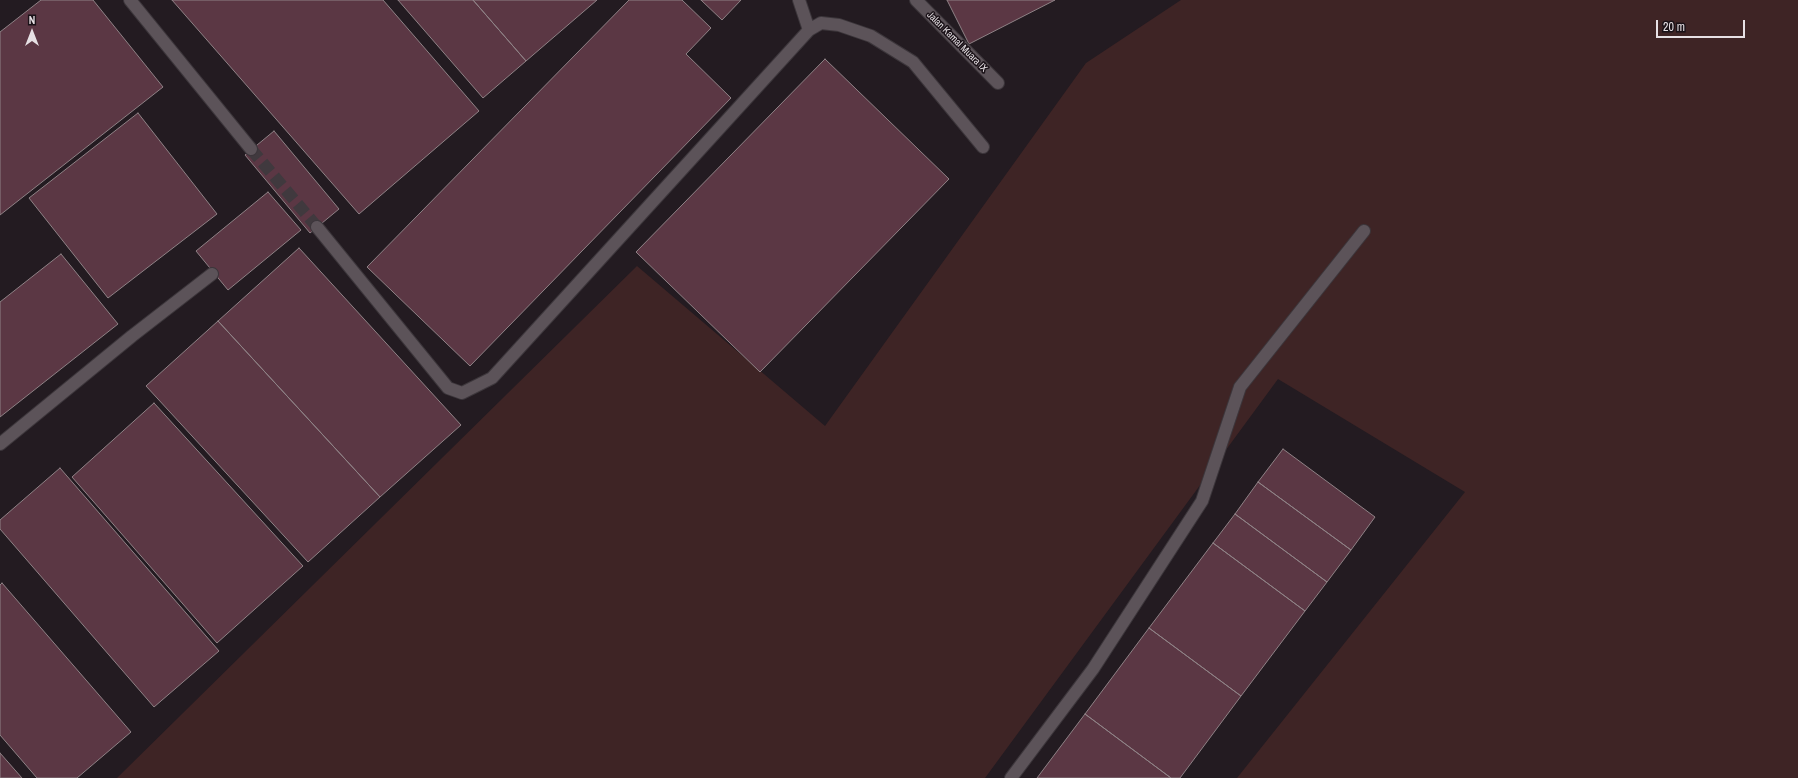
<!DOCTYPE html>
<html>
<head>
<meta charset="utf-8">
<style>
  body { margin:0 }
  #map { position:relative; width:1798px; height:778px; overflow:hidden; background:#231b21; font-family:"Archivo Narrow",sans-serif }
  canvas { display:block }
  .north { position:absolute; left:12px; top:12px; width:40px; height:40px; -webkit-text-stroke:3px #1a1218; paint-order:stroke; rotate:0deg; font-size:11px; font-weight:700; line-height:16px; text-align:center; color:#e6e0e4 }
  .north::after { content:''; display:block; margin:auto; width:14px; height:18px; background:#e6e0e4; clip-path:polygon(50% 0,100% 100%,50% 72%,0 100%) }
  .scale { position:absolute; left:1656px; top:20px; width:89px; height:18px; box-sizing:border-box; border:2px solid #e6e0e4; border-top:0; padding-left:5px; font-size:12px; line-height:14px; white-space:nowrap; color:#e6e0e4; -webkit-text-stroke:3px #1a1218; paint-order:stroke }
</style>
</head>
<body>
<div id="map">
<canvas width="1798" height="778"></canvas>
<div class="north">N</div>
<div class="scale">20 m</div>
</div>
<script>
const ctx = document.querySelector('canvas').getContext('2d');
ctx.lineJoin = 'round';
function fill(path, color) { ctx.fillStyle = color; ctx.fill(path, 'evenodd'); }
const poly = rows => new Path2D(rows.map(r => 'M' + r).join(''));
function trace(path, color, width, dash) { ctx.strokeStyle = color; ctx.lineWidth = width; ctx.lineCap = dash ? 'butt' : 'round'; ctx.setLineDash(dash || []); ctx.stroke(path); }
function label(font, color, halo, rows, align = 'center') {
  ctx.font = font + ' "Archivo Narrow",sans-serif'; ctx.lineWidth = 3; ctx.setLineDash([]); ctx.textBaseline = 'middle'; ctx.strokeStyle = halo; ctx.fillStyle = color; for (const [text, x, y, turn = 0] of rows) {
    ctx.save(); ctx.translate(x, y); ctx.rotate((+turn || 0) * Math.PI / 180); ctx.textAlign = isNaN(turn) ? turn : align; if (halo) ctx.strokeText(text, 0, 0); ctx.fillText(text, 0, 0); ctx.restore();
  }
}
fill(poly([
  [1181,0,1798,0,1798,778,1237,778,1465,492,1278,379,985,778,117,778,637,266,825,426,1086,63]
]), '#3e2425');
const building = poly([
  [41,0,93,0,163,87,0,215,0,32,41,0],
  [172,0,383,0,479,111,359,214,172,0],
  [398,0,473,0,526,61,483,98,398,0],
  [473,0,597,0,526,61,473,0],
  [629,0,682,0,711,28,686,54,731,98,470,366,367,267,629,0],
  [701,0,741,0,722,20,701,0],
  [947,0,1055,0,969,44,947,0],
  [825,59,949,179,760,372,636,252,825,59],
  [138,113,217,214,108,298,29,198,138,113],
  [274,131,339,209,310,233,245,155,274,131],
  [268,192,301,230,228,290,196,251,268,192],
  [299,248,461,425,380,497,218,321,299,248],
  [61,254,118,324,0,417,0,302,61,254],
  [218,321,380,497,308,562,146,386,218,321],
  [154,403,303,566,217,643,72,477,154,403],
  [1283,449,1375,517,1351,550,1258,482,1283,449],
  [60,468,219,651,154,707,0,529,0,520,60,468],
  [1258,482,1351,550,1327,582,1235,514,1258,482],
  [1235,514,1327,582,1305,611,1213,543,1235,514],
  [1213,543,1305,611,1241,696,1149,628,1213,543],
  [2,583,131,732,77,778,37,778,0,735,0,585,2,583],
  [1149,628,1241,696,1180,778,1171,778,1085,714,1149,628],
  [1085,714,1171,778,1037,778,1085,714],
  [0,753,22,778,0,778,0,753]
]);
fill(building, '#5b3744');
trace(building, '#8f8286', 1);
trace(poly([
  [251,149,317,227]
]), '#40393e', 12, [12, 6]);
const minor = poly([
  [130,0,251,149],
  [799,0,809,30],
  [916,0,998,83],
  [317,227,448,388,462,393,492,378,809,30,821,23,839,25,871,36,913,62,983,147],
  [0,444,132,336,212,274],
  [1011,778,1093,669,1202,501,1240,387,1364,231]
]);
trace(minor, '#3c363b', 14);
trace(minor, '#5c5359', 12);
label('10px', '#e6e0e4', '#1a1218', [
  ["Jalan Kamal Muara IX",957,42,45]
]);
</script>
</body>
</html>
